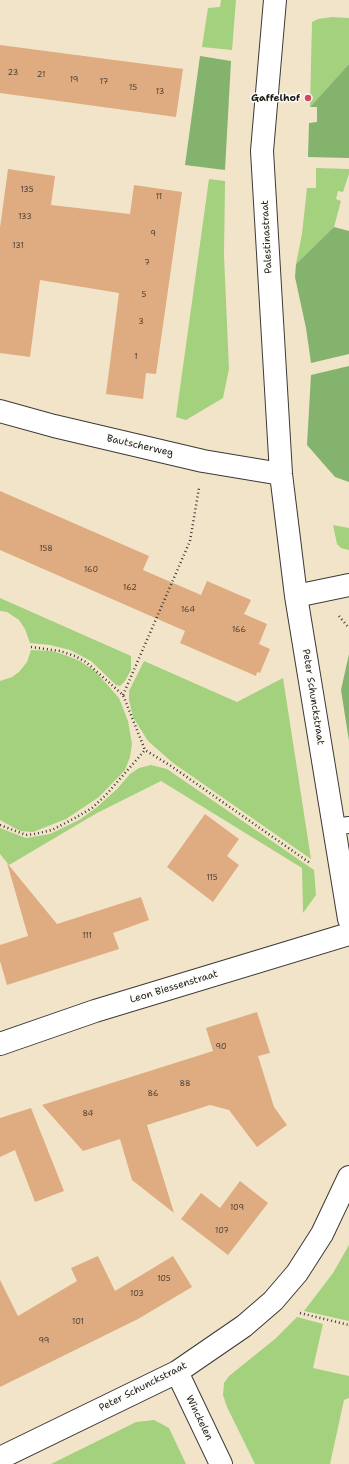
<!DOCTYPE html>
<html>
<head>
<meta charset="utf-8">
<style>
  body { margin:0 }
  canvas { display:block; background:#f2e4c8 }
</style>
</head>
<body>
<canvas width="349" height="1464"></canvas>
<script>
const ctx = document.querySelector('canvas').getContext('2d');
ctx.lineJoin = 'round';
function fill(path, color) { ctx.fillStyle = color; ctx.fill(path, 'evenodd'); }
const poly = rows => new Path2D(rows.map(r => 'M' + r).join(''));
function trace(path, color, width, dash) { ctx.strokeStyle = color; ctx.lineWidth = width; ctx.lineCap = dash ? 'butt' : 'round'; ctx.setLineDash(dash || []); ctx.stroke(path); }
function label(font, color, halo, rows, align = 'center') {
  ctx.font = font + ' "Shantell Sans",sans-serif'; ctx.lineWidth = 3; ctx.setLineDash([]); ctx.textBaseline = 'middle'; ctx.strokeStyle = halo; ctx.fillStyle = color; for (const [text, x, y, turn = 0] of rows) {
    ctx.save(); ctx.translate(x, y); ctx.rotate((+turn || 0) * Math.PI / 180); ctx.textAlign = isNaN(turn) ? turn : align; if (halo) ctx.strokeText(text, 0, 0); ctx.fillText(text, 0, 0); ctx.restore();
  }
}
fill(poly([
  [221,0,236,0,232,50,202,47,208,8,220,7],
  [332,17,349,18,349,64,310,107,312,22,318,19],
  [316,168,349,169,349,174,343,192,338,191,336,199,341,201,334,227,296,264,302,234,307,188,316,188],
  [209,179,225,181,224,256,229,369,223,398,186,420,176,417],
  [333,525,349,528,349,550,341,548,337,544],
  [0,598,131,656,131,670,125,681,120,686,116,685,91,661,70,650,50,645,30,643,25,629,19,620,7,612,0,611],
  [31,650,52,651,65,655,80,661,95,671,119,698,128,721,132,744,130,757,125,770,99,797,66,819,33,832,20,831,0,820,0,681,12,677,19,672,27,662],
  [144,661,237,702,283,678,311,859,173,763,148,741,133,717,129,700,129,691],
  [151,765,167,769,314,870,316,895,303,913,302,868,161,781,97,813,9,865,0,854,0,828,26,838,50,834,79,820,96,808,117,789,130,774,139,768],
  [349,1245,349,1321,304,1311,333,1273],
  [297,1317,323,1324,313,1368,349,1376,349,1398,344,1400,330,1464,255,1464,227,1407,223,1395,224,1383,229,1376,275,1339],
  [154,1420,169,1428,186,1464,51,1464,136,1422]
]), '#a4d17e');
fill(poly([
  [200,56,231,61,225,170,185,165],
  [349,64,349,158,308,157,309,123,317,122,317,107,310,107],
  [334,227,349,231,349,354,311,363,306,328,295,277,296,264],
  [349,366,349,482,335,477,307,445,311,375],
  [349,654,349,741,341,690]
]), '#83b36d');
fill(poly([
  [0,45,183,69,176,117,0,93],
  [8,169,55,176,51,205,130,214,134,185,182,192,156,374,146,373,143,399,106,394,119,293,40,280,30,357,0,353,0,228],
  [0,491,149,556,143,570,201,595,207,581,251,600,244,614,267,624,259,644,270,649,260,673,257,672,256,676,180,643,185,631,0,550],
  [205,814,239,839,227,856,239,865,213,902,167,867],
  [7,863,57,924,141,897,149,920,113,933,119,949,7,985,0,961,0,945,28,936],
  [257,1012,270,1053,258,1056,274,1107,287,1125,257,1147,229,1110,210,1105,147,1125,174,1213,132,1180,120,1139,83,1151,42,1105,213,1051,206,1028],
  [31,1108,64,1191,35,1202,15,1150,0,1157,0,1118],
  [240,1181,268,1203,228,1255,181,1219,201,1193,220,1208],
  [98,1256,115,1291,173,1256,192,1287,138,1319,0,1387,0,1280,18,1316,77,1281,71,1268]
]), '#deac80');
const service = poly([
  [334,827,349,825]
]);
const minor = poly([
  [275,0,262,151,281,474,296,596,349,919],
  [0,411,54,426,203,461,281,474],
  [296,596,349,585],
  [0,1044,95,1011,349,934],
  [177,1372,221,1464],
  [0,1458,177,1372,244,1326,273,1301,297,1273,322,1234,349,1177]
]);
trace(service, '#3c3a36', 18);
trace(minor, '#3c3a36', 24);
trace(poly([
  [339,616,349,628],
  [31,647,60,651,75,656,86,662,123,695,145,750,171,766,310,863],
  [123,695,190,541,199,488],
  [0,825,26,835,35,834,52,830,75,818,92,808,105,796,145,750],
  [300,1313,349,1325]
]), '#3c3a36', 2.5, [1, 3]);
trace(service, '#fff', 16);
trace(minor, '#fff', 22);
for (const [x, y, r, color] of [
  [308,98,4,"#d1495b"]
]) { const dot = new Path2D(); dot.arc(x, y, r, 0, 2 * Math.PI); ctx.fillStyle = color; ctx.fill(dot); trace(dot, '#fdfcf7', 1.5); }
label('8px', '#4c4035', null, [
  ["23",13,73],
  ["21",41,75],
  ["19",74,80],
  ["17",104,82],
  ["15",133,88],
  ["13",160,92],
  ["135",27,190],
  ["11",159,197],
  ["133",25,217],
  ["9",153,234],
  ["131",18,246],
  ["7",147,263],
  ["5",144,295],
  ["3",141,322],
  ["1",136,357],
  ["158",46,549],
  ["160",91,570],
  ["162",130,588],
  ["164",188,610],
  ["166",239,630],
  ["115",212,878],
  ["111",87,936],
  ["90",221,1047],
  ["88",185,1084],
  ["86",153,1094],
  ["84",88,1114],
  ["109",237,1208],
  ["107",222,1231],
  ["105",164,1279],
  ["103",137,1294],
  ["101",78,1322],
  ["99",44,1341]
]);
label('bold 10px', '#1c1c1c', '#fdfcf7', [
  ["Gaffelhof",300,98]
], 'right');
label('10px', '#1c1c1c', '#fdfcf7', [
  ["Palestinastraat",267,237,-93],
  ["Bautscherweg",140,446,13],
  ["Peter Schunckstraat",313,697,81],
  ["Leon Biessenstraat",174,987,-17],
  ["Peter Schunckstraat",143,1387,-27],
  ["Winckelen",199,1418,64]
]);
</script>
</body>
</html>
